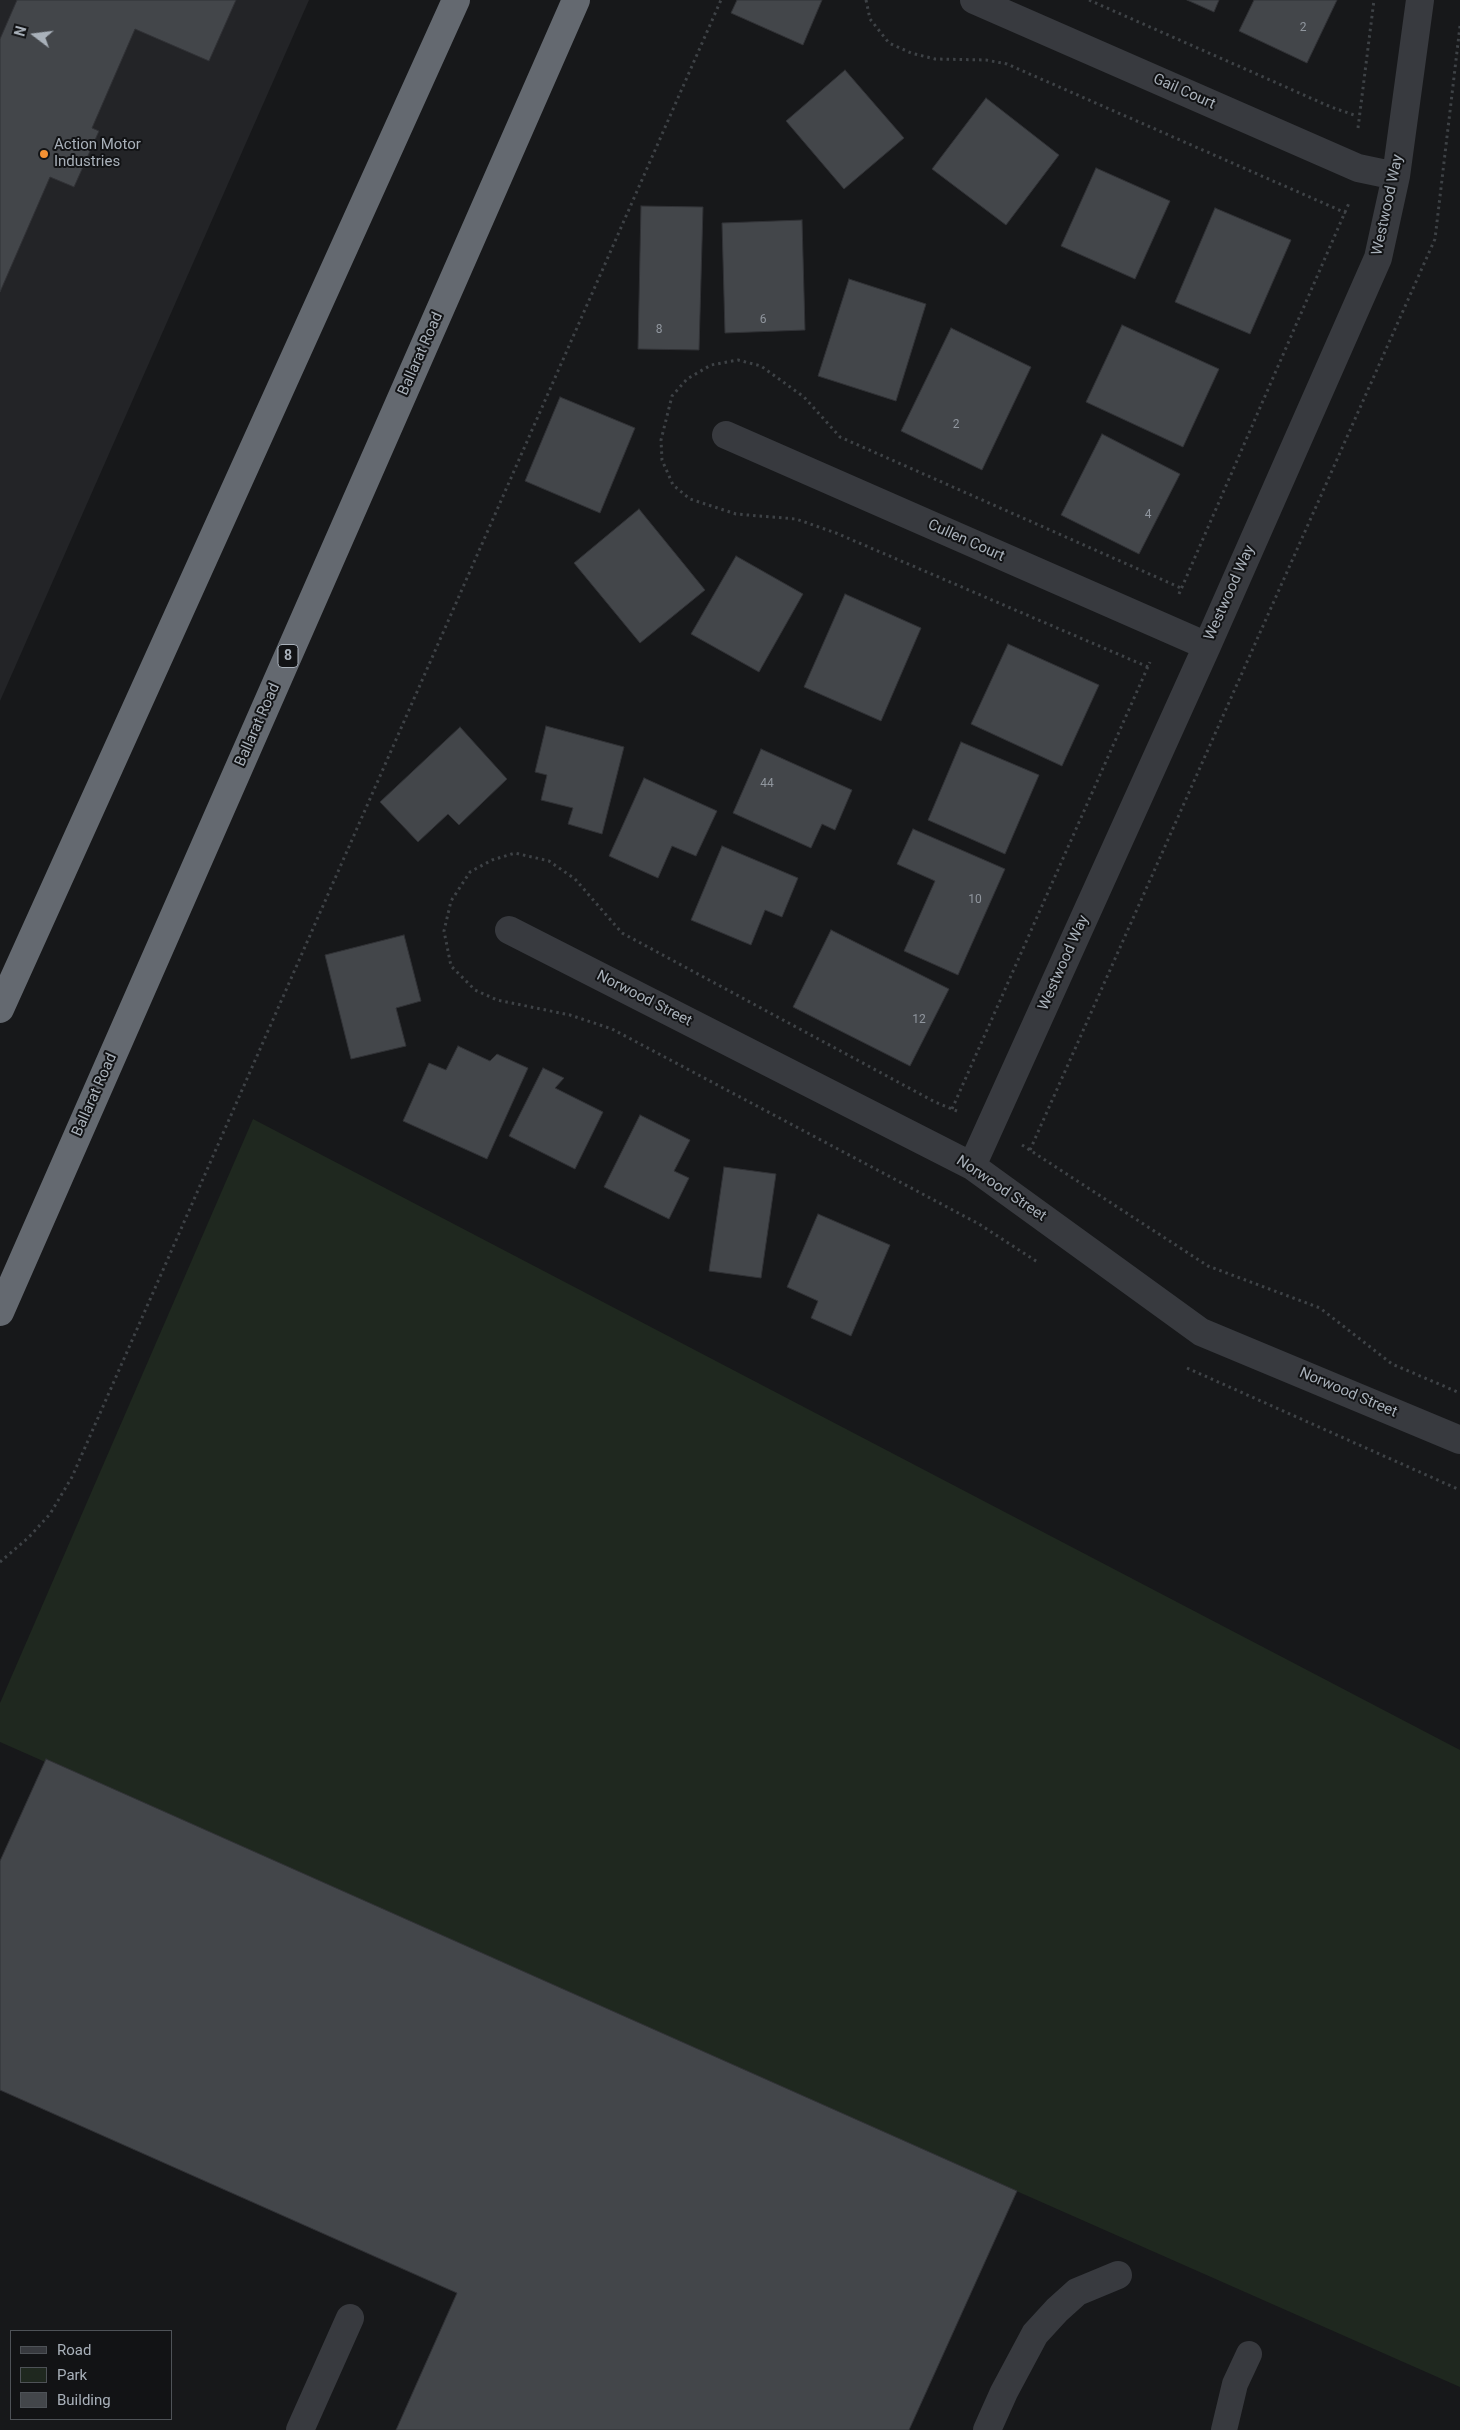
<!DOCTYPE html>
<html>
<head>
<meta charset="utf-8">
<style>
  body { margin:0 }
  #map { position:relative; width:1460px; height:2430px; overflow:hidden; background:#17181a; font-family:Roboto,sans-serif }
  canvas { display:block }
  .legend { position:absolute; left:10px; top:2330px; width:162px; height:90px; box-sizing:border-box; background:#121315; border:1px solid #4e5257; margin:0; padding:6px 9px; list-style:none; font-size:15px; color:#a9b1ba }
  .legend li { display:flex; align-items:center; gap:10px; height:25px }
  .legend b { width:25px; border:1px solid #4e5257 }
  .north { position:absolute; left:10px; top:10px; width:50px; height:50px; -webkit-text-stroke:4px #121315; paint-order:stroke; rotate:285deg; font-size:14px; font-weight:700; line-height:20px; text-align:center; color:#a9b1ba }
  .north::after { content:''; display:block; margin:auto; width:18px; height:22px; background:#a9b1ba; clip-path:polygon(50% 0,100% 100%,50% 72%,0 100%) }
</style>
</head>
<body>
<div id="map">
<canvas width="1460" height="2430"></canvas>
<ul class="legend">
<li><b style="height:6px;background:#383a3f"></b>Road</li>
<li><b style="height:14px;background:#1f281f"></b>Park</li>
<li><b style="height:14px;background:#43464a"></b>Building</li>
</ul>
<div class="north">N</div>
</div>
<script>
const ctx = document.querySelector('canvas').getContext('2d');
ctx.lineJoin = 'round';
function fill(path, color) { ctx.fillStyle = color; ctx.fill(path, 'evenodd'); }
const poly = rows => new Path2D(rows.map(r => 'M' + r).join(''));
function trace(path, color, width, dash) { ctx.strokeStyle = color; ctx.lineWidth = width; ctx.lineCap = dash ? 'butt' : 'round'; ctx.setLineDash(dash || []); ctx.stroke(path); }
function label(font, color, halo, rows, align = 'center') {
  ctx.font = font + ' Roboto,sans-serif'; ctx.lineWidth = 4; ctx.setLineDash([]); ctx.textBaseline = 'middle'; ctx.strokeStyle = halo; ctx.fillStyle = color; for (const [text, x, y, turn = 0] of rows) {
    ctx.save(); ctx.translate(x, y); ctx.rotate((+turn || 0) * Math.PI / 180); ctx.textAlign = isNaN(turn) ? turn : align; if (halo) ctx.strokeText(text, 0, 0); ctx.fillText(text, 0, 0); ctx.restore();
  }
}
fill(poly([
  [0,0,309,0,0,701]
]), '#232427');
fill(poly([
  [253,1119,1460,1750,1460,2387,0,1742,0,1703]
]), '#1f281f');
const building = poly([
  [17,0,236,0,209,61,135,29,92,128,99,131,74,187,50,177,0,292,0,39,17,0],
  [737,0,822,0,803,45,731,13,737,0],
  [1187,0,1219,0,1214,12,1187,0],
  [1254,0,1337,0,1307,63,1239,31,1254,0],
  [845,70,904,138,844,189,786,121,845,70],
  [986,98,1059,155,1006,225,932,169,986,98],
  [1096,168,1170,201,1135,279,1061,246,1096,168],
  [641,206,703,207,699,350,638,349,641,206],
  [1215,208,1291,240,1250,334,1175,302,1215,208],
  [802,220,805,330,725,333,722,223,802,220],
  [849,279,926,304,896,401,818,376,849,279],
  [1122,325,1219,369,1183,447,1086,402,1122,325],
  [951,328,1031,367,982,470,901,431,951,328],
  [560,397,635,428,600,513,525,481,560,397],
  [1102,434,1180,474,1139,554,1061,515,1102,434],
  [639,509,705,590,640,643,574,563,639,509],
  [736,556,803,594,759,672,691,634,736,556],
  [845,594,921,628,881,721,804,687,845,594],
  [1008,644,1099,685,1062,766,971,724,1008,644],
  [546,726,624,747,602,834,568,824,573,808,541,800,547,775,535,772,546,726],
  [460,727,507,779,459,825,448,814,418,842,380,802,460,727],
  [961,742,1039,775,1005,854,928,820,961,742],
  [761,749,852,790,835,830,822,824,811,848,733,813,761,749],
  [644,778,717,811,696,856,672,846,658,878,609,856,644,778],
  [913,829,1005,869,958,975,904,951,935,881,897,864,913,829],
  [722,846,798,878,782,917,765,910,751,945,691,920,722,846],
  [831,930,949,989,910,1066,793,1007,831,930],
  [404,935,421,1001,396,1008,406,1046,351,1059,325,955,404,935],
  [458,1046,490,1061,497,1054,528,1068,487,1159,403,1121,429,1063,446,1070,458,1046],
  [543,1068,564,1078,555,1088,603,1112,575,1169,509,1136,543,1068],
  [640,1115,690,1140,674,1171,689,1178,669,1219,604,1187,640,1115],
  [724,1167,776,1174,761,1278,709,1271,724,1167],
  [818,1214,890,1245,851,1336,811,1318,818,1301,787,1287,818,1214],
  [46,1759,1017,2191,909,2430,396,2430,457,2293,0,2090,0,1861,46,1759]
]);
fill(building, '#43464a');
trace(building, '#313236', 1);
trace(poly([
  [866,0,870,19,889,43,911,53,935,59,986,60,1007,64,1346,213],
  [1089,0,1331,107,1357,116],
  [1358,128,1374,0],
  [1179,594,1349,203],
  [1148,667,836,533,796,519,736,514,690,499,673,485,662,460,661,440,672,396,687,379,711,365,738,360,761,366,804,397,840,437,1181,588],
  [952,1109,1150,662],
  [957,1111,935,1102,622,933,575,879,549,861,515,853,492,860,470,872,451,901,444,931,451,966,475,990,497,1000,570,1015,612,1029,979,1224,1039,1263],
  [1022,1145,1208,1266,1320,1308,1392,1364,1460,1393],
  [1030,1150,1435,239,1460,26],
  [1187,1368,1460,1490],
  [0,1562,29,1537,50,1514,72,1477,721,0]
]), '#3e4246', 3, [2.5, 4]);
trace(poly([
  [1224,2430,1235,2384,1249,2354]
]), '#383a3f', 26);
trace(poly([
  [974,0,1358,168,1396,176],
  [726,435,1207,646],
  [509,930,972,1166,1201,1332,1460,1440],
  [972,1166,1207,646,1378,258,1396,176,1420,0],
  [300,2430,350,2318],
  [987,2430,1004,2392,1035,2334,1057,2310,1077,2292,1118,2275]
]), '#383a3f', 28);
trace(poly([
  [0,1009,456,0],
  [0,1312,576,0]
]), '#646970', 28);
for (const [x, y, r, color] of [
  [44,154,5,"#f59234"]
]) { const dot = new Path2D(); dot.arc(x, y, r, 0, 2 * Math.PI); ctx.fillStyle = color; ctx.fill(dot); trace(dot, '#121315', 2); }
label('12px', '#90969e', null, [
  ["2",1303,28],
  ["6",763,320],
  ["8",659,330],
  ["2",956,425],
  ["4",1148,515],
  ["44",767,784],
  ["10",975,900],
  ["12",919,1020]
]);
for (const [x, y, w] of [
  [288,656,20]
]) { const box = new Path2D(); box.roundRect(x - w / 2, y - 11.5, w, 23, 4); ctx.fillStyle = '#121315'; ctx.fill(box); trace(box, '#a9b1ba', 1); }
label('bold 14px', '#a9b1ba', null, [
  ["8",288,656]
]);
label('15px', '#a9b1ba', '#121315', [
  ["Gail Court",1184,92,24],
  ["Westwood Way",1388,205,-78],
  ["Ballarat Road",421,354,-66],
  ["Cullen Court",966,541,24],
  ["Westwood Way",1230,593,-66],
  ["Ballarat Road",258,725,-66],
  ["Westwood Way",1064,963,-66],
  ["Norwood Street",644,999,27],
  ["Ballarat Road",95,1095,-66],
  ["Norwood Street",1001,1189,34],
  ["Norwood Street",1348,1393,23]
]);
label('15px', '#a9b1ba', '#121315', [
  ["Action Motor",54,145],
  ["Industries",54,162]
], 'left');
</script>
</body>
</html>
